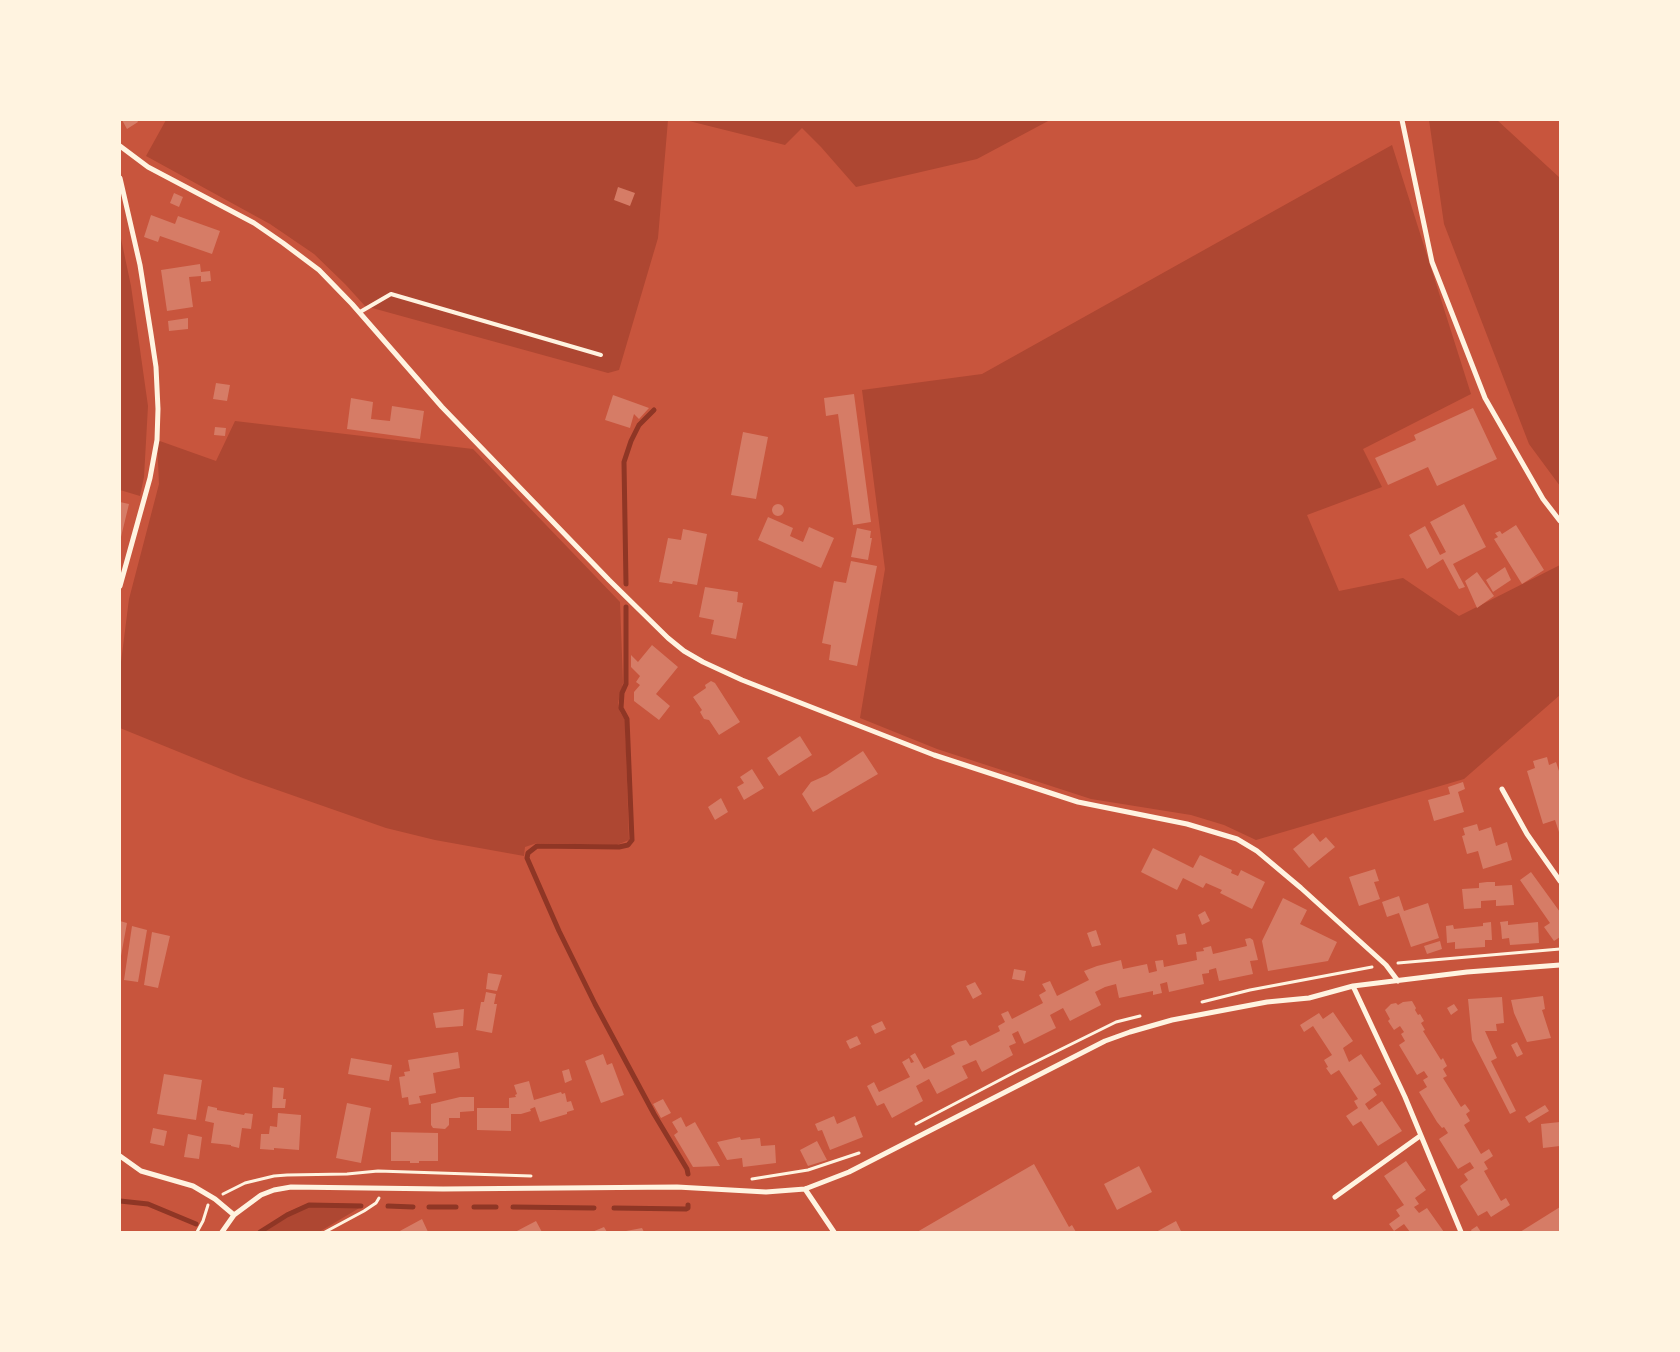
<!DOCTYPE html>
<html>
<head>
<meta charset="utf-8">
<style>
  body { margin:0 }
  #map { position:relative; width:1680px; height:1352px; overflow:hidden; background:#c8553d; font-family:Mulish,sans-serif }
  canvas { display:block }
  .frame { position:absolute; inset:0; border:121px solid #fff3e0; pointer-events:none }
</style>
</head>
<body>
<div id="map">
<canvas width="1680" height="1352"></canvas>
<div class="frame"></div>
</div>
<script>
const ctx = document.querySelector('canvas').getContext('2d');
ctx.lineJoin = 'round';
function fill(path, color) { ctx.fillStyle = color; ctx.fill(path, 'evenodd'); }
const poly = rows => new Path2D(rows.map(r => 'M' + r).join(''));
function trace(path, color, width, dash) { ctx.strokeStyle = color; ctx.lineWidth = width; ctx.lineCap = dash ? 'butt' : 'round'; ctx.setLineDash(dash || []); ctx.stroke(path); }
fill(poly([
  [166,120,668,120,658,238,619,370,608,373,365,306,345,284,314,254,270,224,146,156],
  [685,120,1050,120,977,159,856,187,821,147,802,128,785,145],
  [1429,120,1497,120,1560,178,1560,486,1529,444,1444,224],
  [1392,145,1471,394,1363,449,1382,487,1307,515,1339,591,1403,578,1459,616,1560,565,1560,695,1464,779,1256,840,1224,825,1191,815,1091,799,937,749,860,718,885,569,862,390,982,374],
  [120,234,131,286,148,406,144,477,140,496,120,490],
  [235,421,473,449,620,602,623,683,618,703,620,712,625,720,629,840,617,845,537,843,525,847,524,856,435,840,386,828,243,778,120,728,120,670,129,599,159,484,157,440,216,461],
  [309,1203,362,1204,361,1207,319,1232,258,1232,286,1213]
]), '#ae4732');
trace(poly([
  [626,584,624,462,631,441,639,425,654,410],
  [626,607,626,684,622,693,621,708,627,719,632,840,628,845,619,847,537,846,528,853,527,858,559,931,595,1004,654,1114,687,1169,688,1174],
  [120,1201,148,1204,196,1224],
  [388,1206,413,1207],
  [429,1207,456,1207],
  [474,1207,496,1207],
  [513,1207,594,1208],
  [614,1208,686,1209,688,1208,688,1205],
  [260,1232,287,1215,309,1205,361,1206]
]), '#8f3625', 5);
fill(poly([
  [122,120,137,120,138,122,127,129],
  [618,187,635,193,630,206,614,200],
  [174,193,183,197,179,207,170,203],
  [151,215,175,224,178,216,220,231,212,254,160,236,158,242,144,237],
  [200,264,201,272,210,271,211,281,201,282,201,276,189,277,193,307,167,311,161,270],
  [188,318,188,329,169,331,168,321],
  [216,383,230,385,227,401,213,399],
  [854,394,871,522,853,525,838,414,826,416,824,398],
  [613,395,638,404,649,408,639,419,634,414,630,428,605,420],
  [351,398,373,402,371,419,390,421,392,406,424,411,420,439,347,429],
  [1473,408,1497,459,1437,486,1428,467,1388,485,1375,458,1416,440,1414,435],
  [215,427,226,428,225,436,214,435],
  [743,432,768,437,756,499,731,495],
  [120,502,129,504,121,537,120,537],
  '772 510a6 6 0 1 1 12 0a6 6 0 1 1-12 0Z',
  [1464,504,1486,547,1453,564,1465,587,1459,589,1443,559,1427,569,1409,535,1425,526,1440,555,1446,552,1430,522],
  [768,517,793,528,790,536,803,542,809,527,834,538,821,568,758,540],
  [1516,525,1544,570,1522,584,1494,539,1498,537,1495,533,1500,531,1502,534],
  [857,528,871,531,870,538,872,538,868,560,851,557],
  [683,529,707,534,697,585,673,581,672,584,659,582,668,538,681,540],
  [851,561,877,566,857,666,829,660,831,645,822,643,834,581,846,583],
  [1505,567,1511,580,1493,592,1486,580],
  [1477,572,1494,596,1477,608,1465,581],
  [705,587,738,592,737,602,743,603,736,639,711,634,714,620,699,617],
  [652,645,678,667,656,694,670,706,659,720,634,701,634,692,640,685,636,682,640,676,631,667,631,655,638,662],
  [711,681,715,683,740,722,719,735,709,720,704,719,700,712,702,710,693,697,706,688,705,685],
  [800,736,812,755,779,776,767,758],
  [863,751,878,774,813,812,802,794,811,782,827,775],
  [1547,757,1549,765,1556,762,1560,774,1560,835,1555,820,1543,824,1527,771,1535,768,1533,761],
  [752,769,764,788,744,800,737,787,744,783,740,777],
  [1463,782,1465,789,1458,792,1464,812,1434,821,1428,800,1450,794,1448,787],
  [721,798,728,812,715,820,708,807],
  [1477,824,1479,831,1491,827,1496,846,1507,842,1512,860,1483,869,1478,851,1467,854,1462,836,1465,835,1463,828],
  [1313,833,1320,842,1326,837,1335,847,1309,868,1293,849],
  [1153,848,1193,868,1200,855,1232,870,1231,873,1238,876,1241,870,1265,882,1252,909,1220,893,1222,890,1206,883,1203,888,1183,878,1177,890,1141,872],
  [1375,869,1379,881,1374,882,1380,899,1359,906,1349,877],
  [1531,872,1560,912,1560,937,1554,941,1544,927,1550,923,1520,880],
  [1487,882,1495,882,1495,886,1512,885,1514,905,1496,906,1496,900,1481,901,1481,908,1464,909,1462,889,1479,888,1479,883],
  [1399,896,1404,911,1428,903,1439,938,1411,947,1399,913,1387,917,1382,902],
  [1283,898,1307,910,1300,924,1337,942,1328,961,1268,971,1262,941],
  [1205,911,1210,921,1202,925,1198,915],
  [120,921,127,923,121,956,120,956],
  [1508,921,1508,925,1538,922,1539,943,1510,945,1509,938,1502,939,1501,927,1500,922],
  [1491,922,1492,940,1485,940,1485,947,1455,949,1455,942,1447,943,1446,926,1453,925,1454,929,1483,926,1483,923],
  [132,926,147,930,138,982,124,980],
  [1096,930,1101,945,1092,947,1087,933],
  [152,932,170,936,158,988,144,985],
  [1185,933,1187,944,1178,945,1176,935],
  [1250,938,1253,940,1258,960,1250,961,1253,974,1219,981,1216,968,1209,970,1209,973,1202,974,1204,984,1169,992,1167,982,1160,984,1162,993,1153,995,1153,991,1119,998,1116,984,1105,987,1095,992,1101,1005,1070,1021,1063,1008,1050,1015,1056,1028,1024,1044,1018,1031,1012,1034,1016,1043,1009,1046,1013,1055,982,1072,976,1060,962,1066,968,1078,937,1094,929,1079,916,1086,923,1101,892,1118,884,1103,877,1106,867,1086,874,1082,879,1092,910,1077,902,1062,909,1058,911,1063,914,1062,910,1056,915,1053,924,1069,955,1054,951,1046,958,1042,966,1040,970,1046,1000,1031,998,1026,1005,1022,1001,1014,1008,1011,1012,1019,1043,1003,1039,995,1046,991,1042,984,1050,981,1057,996,1089,980,1084,971,1097,966,1121,960,1123,969,1147,964,1149,973,1157,971,1155,961,1163,960,1164,967,1197,960,1196,952,1204,951,1203,948,1211,946,1213,954,1247,946,1245,939],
  [1440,941,1442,949,1427,954,1424,946],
  [1014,969,1026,971,1024,981,1012,979],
  [488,973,502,975,497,991,486,989],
  [975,982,982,994,973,999,966,986],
  [486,992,496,994,494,1004,497,1004,492,1033,476,1030,481,1002,484,1002],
  [1543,996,1545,1009,1542,1010,1551,1038,1527,1042,1514,1013,1511,1000],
  [1502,997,1504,1023,1496,1024,1497,1031,1485,1031,1497,1058,1491,1061,1516,1111,1510,1114,1472,1040,1468,999],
  [1412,1001,1416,1008,1415,1010,1418,1015,1420,1014,1424,1021,1421,1023,1425,1030,1423,1031,1441,1060,1443,1058,1447,1066,1443,1069,1447,1076,1443,1078,1461,1107,1465,1104,1470,1111,1466,1114,1470,1121,1464,1125,1481,1154,1489,1149,1493,1156,1484,1162,1488,1169,1484,1171,1501,1201,1506,1198,1510,1205,1491,1217,1487,1211,1478,1216,1460,1186,1468,1180,1464,1174,1474,1168,1470,1162,1458,1169,1439,1139,1448,1133,1444,1127,1442,1128,1437,1122,1419,1092,1427,1087,1423,1080,1428,1077,1424,1071,1417,1075,1399,1045,1405,1041,1401,1034,1404,1032,1400,1026,1394,1030,1388,1021,1390,1019,1385,1010,1391,1004,1396,1003,1398,1005,1403,1002],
  [1454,1004,1458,1010,1451,1015,1447,1008],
  [464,1009,463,1026,436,1028,433,1013],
  [1333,1012,1353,1041,1343,1048,1349,1062,1361,1054,1381,1084,1373,1089,1377,1095,1365,1104,1369,1110,1382,1101,1402,1131,1378,1146,1361,1121,1353,1126,1346,1116,1358,1108,1354,1101,1358,1099,1339,1070,1331,1075,1326,1068,1328,1067,1324,1060,1332,1055,1313,1026,1304,1032,1300,1025,1319,1013,1323,1019],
  [882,1021,886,1029,875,1034,871,1026],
  [857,1036,861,1044,850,1049,846,1041],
  [1517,1042,1523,1054,1517,1057,1511,1045],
  [458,1052,460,1068,433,1073,436,1093,419,1096,421,1103,409,1105,408,1097,402,1098,399,1077,405,1076,404,1072,410,1071,408,1060],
  [603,1054,607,1065,612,1063,624,1095,601,1103,585,1061],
  [351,1058,392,1065,389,1081,348,1074],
  [569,1069,572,1080,565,1083,562,1071],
  [164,1074,202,1080,196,1120,157,1114],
  [529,1081,534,1100,561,1092,562,1094,565,1093,567,1102,571,1101,574,1110,567,1112,567,1114,540,1122,535,1107,530,1109,531,1111,521,1114,511,1114,511,1131,477,1130,477,1108,509,1108,509,1098,516,1097,515,1095,517,1094,514,1085],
  [273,1087,284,1088,283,1099,286,1099,285,1108,272,1108],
  [460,1097,474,1097,474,1111,460,1112,460,1118,449,1118,449,1125,445,1129,433,1128,431,1125,431,1104],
  [663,1099,671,1113,661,1118,653,1104],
  [347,1103,371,1108,361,1163,336,1158],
  [1545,1105,1549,1111,1529,1123,1525,1117],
  [208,1106,217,1108,217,1110,244,1115,245,1113,253,1114,251,1129,242,1128,239,1148,231,1146,231,1145,211,1143,214,1123,205,1121],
  [278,1113,301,1115,299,1150,274,1148,274,1150,260,1149,261,1134,269,1134,270,1126,277,1127],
  [834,1116,837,1124,855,1116,863,1137,830,1150,822,1130,818,1131,815,1124],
  [681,1117,686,1127,695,1122,720,1166,693,1167,674,1135,678,1132,672,1122],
  [1560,1122,1560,1146,1543,1148,1541,1124],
  [153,1128,167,1131,164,1146,150,1143],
  [391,1132,438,1133,438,1161,419,1161,419,1163,410,1163,410,1161,391,1161],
  [188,1134,202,1137,199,1159,184,1157],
  [740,1137,741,1140,760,1138,761,1146,775,1145,776,1163,743,1167,742,1158,727,1160,717,1142],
  [817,1141,827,1160,808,1166,800,1150],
  [1406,1161,1426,1190,1415,1198,1419,1204,1414,1207,1419,1213,1427,1208,1444,1232,1410,1232,1404,1224,1394,1231,1389,1224,1400,1216,1396,1210,1404,1205,1384,1176],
  [1034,1164,1069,1227,1072,1225,1076,1232,917,1232],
  [1139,1166,1152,1192,1117,1210,1104,1184],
  [1560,1207,1560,1232,1520,1232],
  [422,1219,428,1232,398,1232],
  [536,1221,542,1232,515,1232],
  [1176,1221,1181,1231,1179,1232,1156,1232],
  [1477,1226,1481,1232,1472,1232,1471,1230],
  [604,1227,607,1232,592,1232],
  [642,1228,644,1232,626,1232,626,1231]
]), '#d67c66');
trace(poly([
  [1398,963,1560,949],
  [1202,1002,1250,990,1372,967],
  [916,1124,1017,1071,1116,1022,1140,1016],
  [752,1179,808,1170,859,1153],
  [223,1194,245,1183,274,1176,287,1175,347,1174,378,1171,531,1176],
  [197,1232,203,1221,208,1205],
  [325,1232,364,1211,376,1203,379,1198]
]), '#fff3e0', 3);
trace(poly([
  [360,312,391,294,601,355]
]), '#fff3e0', 4);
trace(poly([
  [1402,120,1432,262,1485,398,1543,499,1560,521],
  [120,146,148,167,254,223,283,243,319,270,352,304,442,407,609,580,668,638,684,651,703,662,742,680,934,755,1078,802,1187,824,1237,839,1257,851,1301,888,1386,965,1398,981],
  [120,178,140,265,151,334,156,367,158,409,157,440,150,478,120,586],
  [1502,789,1527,834,1560,881],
  [1353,986,1405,1097,1461,1232],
  [120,1156,141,1171,193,1186,215,1199,234,1215],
  [805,1189,834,1232],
  [1335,1197,1420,1136],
  [222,1232,234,1215,261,1195,274,1190,291,1187,443,1189,677,1187,766,1192,805,1189,849,1172,1105,1041,1130,1032,1172,1020,1267,1002,1309,998,1353,986,1467,972,1560,965]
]), '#fff3e0', 5);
</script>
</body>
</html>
